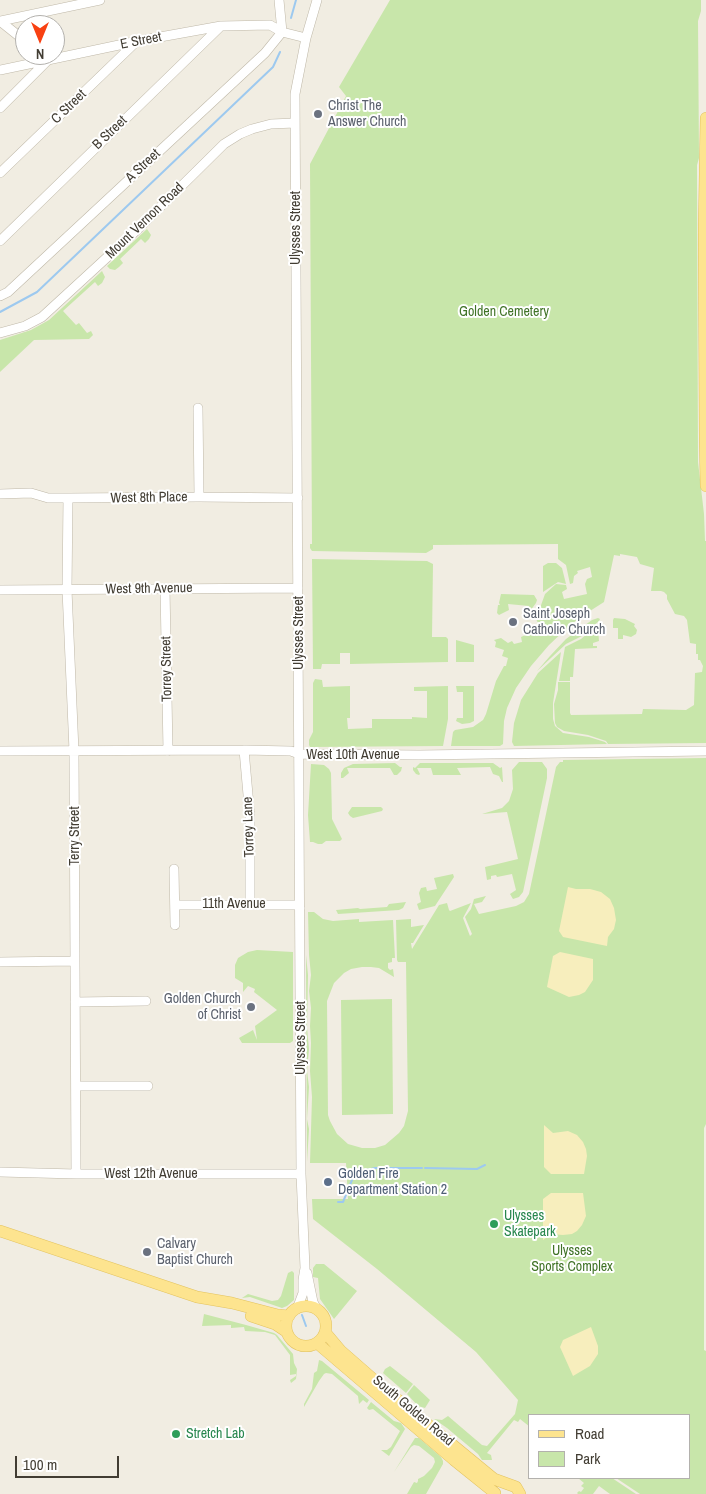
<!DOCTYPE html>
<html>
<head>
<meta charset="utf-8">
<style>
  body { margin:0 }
  #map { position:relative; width:706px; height:1494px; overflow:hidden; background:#f1ede2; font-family:"Archivo Narrow",sans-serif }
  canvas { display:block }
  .legend { position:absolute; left:528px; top:1414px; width:162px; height:65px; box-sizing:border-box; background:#fff; border:1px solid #b3b1ad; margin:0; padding:6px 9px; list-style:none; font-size:15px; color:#423d33 }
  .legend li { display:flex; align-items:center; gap:10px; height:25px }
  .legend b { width:25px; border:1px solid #b3b1ad }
  .north { position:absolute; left:15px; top:15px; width:50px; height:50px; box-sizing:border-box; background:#fff; border:1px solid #b3b1ad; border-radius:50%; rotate:180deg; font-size:14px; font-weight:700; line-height:20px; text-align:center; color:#423d33 }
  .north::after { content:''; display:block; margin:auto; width:18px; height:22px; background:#f84112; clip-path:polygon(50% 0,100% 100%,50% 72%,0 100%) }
  .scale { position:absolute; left:15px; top:1456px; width:104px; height:22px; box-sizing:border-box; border:2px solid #423d33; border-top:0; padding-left:6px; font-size:15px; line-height:18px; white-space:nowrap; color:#423d33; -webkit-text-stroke:4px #fff; paint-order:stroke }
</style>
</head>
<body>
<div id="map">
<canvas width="706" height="1494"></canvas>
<ul class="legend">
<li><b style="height:6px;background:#fde48f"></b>Road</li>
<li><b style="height:14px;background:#c8e6aa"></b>Park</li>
</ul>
<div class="north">N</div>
<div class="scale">100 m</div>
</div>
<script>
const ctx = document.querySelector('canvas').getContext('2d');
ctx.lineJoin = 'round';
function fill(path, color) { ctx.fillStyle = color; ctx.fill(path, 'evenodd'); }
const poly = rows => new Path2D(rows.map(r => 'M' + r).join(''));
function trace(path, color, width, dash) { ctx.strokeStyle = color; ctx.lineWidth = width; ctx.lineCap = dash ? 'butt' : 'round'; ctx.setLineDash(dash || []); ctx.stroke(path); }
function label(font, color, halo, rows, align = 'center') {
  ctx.font = font + ' "Archivo Narrow",sans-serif'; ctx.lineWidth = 4; ctx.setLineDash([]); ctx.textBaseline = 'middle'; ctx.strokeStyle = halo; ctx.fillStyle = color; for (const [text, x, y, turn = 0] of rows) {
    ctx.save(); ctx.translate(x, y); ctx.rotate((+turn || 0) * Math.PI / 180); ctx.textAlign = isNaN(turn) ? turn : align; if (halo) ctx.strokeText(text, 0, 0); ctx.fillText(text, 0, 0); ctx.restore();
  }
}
fill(poly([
  [390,0,701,0,701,11,698,21,699,158,697,165,698,462,704,514,705,541,706,541,706,743,608,744,606,741,588,735,564,731,557,727,555,723,554,704,558,690,558,682,570,682,570,713,571,715,642,714,643,709,686,710,694,705,695,673,702,672,703,666,700,660,698,660,698,654,696,654,696,644,690,643,687,620,684,616,675,614,667,599,667,595,664,592,661,591,651,591,654,568,640,564,637,557,620,554,620,556,614,555,604,602,579,618,565,630,549,645,531,666,516,688,507,708,504,721,503,744,500,746,451,746,453,732,455,730,473,727,483,720,486,714,496,681,504,666,506,666,508,658,502,656,504,650,495,647,496,642,494,640,501,638,508,643,512,641,514,644,522,642,521,637,530,633,530,628,540,627,534,615,530,617,539,607,540,608,545,594,556,584,566,585,567,589,562,592,564,599,587,594,585,584,587,579,592,577,590,567,577,571,578,573,574,576,573,583,570,584,566,565,558,559,558,544,433,545,433,549,426,553,312,551,310,548,310,544,312,544,310,164,346,96,339,87],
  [147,229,151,235,149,239,145,243,141,239,120,259,123,263,119,267,115,270,110,269,107,266],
  [102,271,105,277,102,283,98,286,95,282,63,311,76,325,79,323,87,333,91,331,93,335,89,339,34,340,0,372,0,340,31,330,49,320],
  [312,559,427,561,433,564,432,637,446,637,448,639,448,662,350,664,350,653,340,653,340,664,322,664,321,669,313,669],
  [548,563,556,563,562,568,566,584,558,582,543,592,543,566],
  [501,594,534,595,537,600,536,603,527,615,526,614,529,606,508,604,509,610,499,615,497,613,498,605,500,605,499,603],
  [598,618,600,619,599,621,592,627,582,636,566,644,537,671,550,656,566,639,592,620],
  [614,618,625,619,635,624,634,626,637,630,636,634,631,637,623,635,623,639,618,639,618,628,613,628,613,620],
  [600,623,603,623,604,629,598,629,599,641,593,643,593,646,597,646,597,648,575,649,573,677,570,677,570,681,559,681,565,647,581,639],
  [456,640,474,645,474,662,456,662],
  [561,652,553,703,553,719,555,726,563,733,589,737,605,742,607,744,514,746,512,742,514,723,521,700,538,673],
  [315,679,322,680,323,687,350,686,350,718,347,718,348,729,372,728,372,719,412,719,412,717,427,718,427,691,414,691,414,687,448,686,448,719,443,746,310,747,309,745,309,740,313,732,313,683],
  [456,686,474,686,474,721,470,723,462,724,456,721,457,718,463,718,463,692,457,692],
  [706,758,706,1124,704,1128,704,1350,706,1351,706,1494,640,1494,616,1478,690,1478,690,1415,530,1415,530,1427,520,1419,518,1422,514,1420,487,1453,491,1455,492,1460,482,1460,478,1454,447,1428,434,1419,442,1420,448,1416,482,1445,487,1446,515,1414,518,1400,476,1352,377,1269,313,1219,312,1199,348,1199,346,1163,310,1163,312,1097,310,1071,311,1043,310,1026,311,1008,309,991,311,975,309,955,308,912,314,912,323,919,333,921,359,919,359,922,393,920,395,958,392,958,392,962,388,963,388,968,390,970,393,969,394,977,379,968,371,967,362,967,351,969,344,973,334,983,327,1001,328,1115,330,1121,337,1134,348,1144,362,1148,375,1148,385,1145,399,1133,404,1126,408,1111,406,962,398,962,397,960,396,920,411,919,411,927,424,925,413,943,411,943,412,949,439,905,447,903,449,910,450,911,471,903,463,918,470,936,472,934,465,917,471,909,474,899,486,896,482,902,474,904,479,914,516,906,524,902,529,894,556,767,560,762,563,762,563,760],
  [519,762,542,762,547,769,547,778,523,892,519,897,513,899,510,894,516,890,512,874,497,877,496,875,491,876,491,879,487,880,485,867,518,859,507,812,482,814,502,808,509,801,513,789,512,770],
  [395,763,400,767,402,767,401,771,397,775,394,775,390,768,347,768,349,773,343,778,341,778,341,773,344,768,353,764],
  [420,763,493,763,500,768,502,767,503,782,502,782,499,776,493,774,490,767,457,768,461,775,433,775,431,768,417,768,420,774,419,775,416,774,413,770,413,767,415,768],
  [311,764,324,765,329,769,331,773,332,819,342,839,340,841,326,841,322,844,318,844,313,842,310,842,308,815],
  [352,807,381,807,383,809,382,811,353,818,350,816,348,813],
  [453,874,454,877,435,906,419,910,417,904,421,902,419,893,421,888,426,887,427,891,437,889,434,878],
  [406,902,403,908,399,910,338,914,336,910,358,908,360,909,387,907,389,904],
  [257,950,293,952,293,1041,290,1043,242,1043,239,1038,253,1030,257,1040,255,1026,277,1010,254,992,255,989,248,986,243,992,243,983,235,978,235,965,238,958,248,952],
  [306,955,308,975,307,1028,309,1049,307,1071,309,1087,307,1119,309,1129,307,1162],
  [392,999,393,1114,342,1115,341,1000],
  [316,1264,324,1264,357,1291,334,1319,320,1299,318,1278,313,1277,313,1268],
  [292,1271,294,1273,294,1300,287,1306,282,1308,250,1297,242,1298,248,1294,272,1301,278,1300,281,1296,288,1273],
  [204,1314,246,1325,274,1333,277,1335,293,1354,294,1363,297,1369,296,1379,291,1383,290,1380,296,1376,296,1374,290,1375,290,1355,275,1335,265,1332,245,1331,244,1327,231,1328,231,1325,202,1326],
  [319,1360,322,1361,369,1400,367,1403,363,1400,359,1404,358,1396,332,1374,326,1373,324,1374,319,1381,304,1407,304,1404,312,1389,314,1373,317,1371],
  [390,1366,413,1384,406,1393,383,1373,385,1369],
  [414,1385,430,1400,425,1408,418,1406,407,1394],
  [371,1402,394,1421,401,1423,405,1429,389,1456,381,1450,387,1450,391,1447,400,1431,373,1409,369,1410,367,1408],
  [415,1438,419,1438,441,1457,443,1461,443,1464,426,1494,407,1494,414,1482,417,1483,418,1481,418,1479,424,1476,432,1468,435,1462,434,1458,419,1446,414,1445,411,1447,394,1472],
  [578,1478,612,1478,636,1494,610,1494,599,1486,593,1494,578,1494,577,1493,579,1491,581,1492,584,1488,581,1486,584,1483]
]), '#c8e6aa');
fill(poly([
  [568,887,576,889,590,889,601,892,610,899,614,908,616,920,614,929,608,937,607,946,563,937,559,931],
  [560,952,593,959,593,980,585,992,579,995,569,997,547,987,553,956],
  [544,1125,553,1133,568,1131,577,1135,583,1142,586,1149,587,1156,584,1174,551,1174,544,1167],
  [551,1193,583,1193,586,1216,582,1225,577,1231,572,1234,563,1235,552,1234,543,1240,543,1199],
  [591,1327,598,1346,598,1354,590,1366,573,1376,560,1347,563,1340]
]), '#f7eebd');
trace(poly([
  [291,18,296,0],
  [0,312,37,292,273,67,280,52],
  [425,1168,477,1169,485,1165],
  [355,1176,367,1170,375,1168,422,1168],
  [338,1202,343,1202,352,1180],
  [302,1315,306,1326]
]), '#9dc9ef', 2);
const minor = poly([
  [279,0,282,32],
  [0,21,100,0],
  [0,21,25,41],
  [0,70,138,41,221,26,270,25,282,32,306,38],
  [0,108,48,60,42,55],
  [0,173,137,41],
  [0,241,221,26],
  [0,296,8,292,265,53,282,32],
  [0,333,25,326,42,317,139,228,224,144,240,134,252,129,271,124,295,123],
  [198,408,199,497],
  [0,494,31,493,48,498,68,498,199,497,298,498],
  [68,498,67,590,74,751,76,1174],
  [165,588,168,751],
  [0,590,298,588],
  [244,750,250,817,250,904],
  [0,751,244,750,291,751,299,754,419,755,706,751],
  [174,869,175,925],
  [175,905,298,905,300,908],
  [0,962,75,961],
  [75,1002,146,1001],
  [76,1086,148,1086],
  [0,1172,76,1174,301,1174],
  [307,1273,313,1302,317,1310],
  [297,1309,303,1293,303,1280,305,1268,301,1174,295,94,306,38,317,0]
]);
const major = poly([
  [706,118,704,231,705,437,706,486],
  [0,1231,197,1297,232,1303,278,1315,289,1316],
  '286 1326a20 20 0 1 1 40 0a20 20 0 1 1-40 0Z',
  [251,1316,275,1324,287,1332],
  [325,1332,341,1351,381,1386,494,1479,516,1487,520,1494],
  [317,1343,454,1460,495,1493]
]);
trace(minor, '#bfb8a8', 10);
trace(major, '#e2c25f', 12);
trace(minor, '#fff', 9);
trace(major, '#fde48f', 11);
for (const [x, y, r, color] of [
  [318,114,5,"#6b7280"],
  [513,622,5,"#6b7280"],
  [251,1007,5,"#6b7280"],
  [328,1182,5,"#5c6f8a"],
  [494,1224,5,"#2e9e5b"],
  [147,1252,5,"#6b7280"],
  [176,1434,5,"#2e9e5b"]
]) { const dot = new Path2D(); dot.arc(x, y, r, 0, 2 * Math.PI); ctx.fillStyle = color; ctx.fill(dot); trace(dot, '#fff', 2); }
label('14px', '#423d33', '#fff', [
  ["E Street",141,41,-11],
  ["C Street",69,107,-44],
  ["B Street",110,133,-44],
  ["A Street",143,166,-43],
  ["Mount Vernon Road",145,221,-44],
  ["Ulysses Street",296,228,-90],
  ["West 8th Place",149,498,-1],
  ["West 9th Avenue",149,589,-1],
  ["Ulysses Street",299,633,-90],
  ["Torrey Street",167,669,-91],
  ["West 10th Avenue",353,755],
  ["Torrey Lane",249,827,-92],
  ["Terry Street",75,836,-90],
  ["11th Avenue",234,904],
  ["Ulysses Street",301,1038,-90],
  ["West 12th Avenue",151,1174],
  ["South Golden Road",413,1411,40]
]);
label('14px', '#5b616d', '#fff', [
  ["Christ The",328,106],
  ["Answer Church",328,122],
  ["Saint Joseph",523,614],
  ["Catholic Church",523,630],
  ["Golden Church",241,999,"right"],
  ["of Christ",241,1015,"right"],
  ["Calvary",157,1244],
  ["Baptist Church",157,1260]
], 'left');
label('14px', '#407327', '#fff', [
  ["Golden Cemetery",504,312],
  ["Ulysses",572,1251],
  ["Sports Complex",572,1267]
]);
label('14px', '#4e5e75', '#fff', [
  ["Golden Fire",338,1174],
  ["Department Station 2",338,1190]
], 'left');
label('14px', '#27864d', '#fff', [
  ["Ulysses",504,1216],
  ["Skatepark",504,1232],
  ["Stretch Lab",186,1434]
], 'left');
</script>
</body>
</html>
